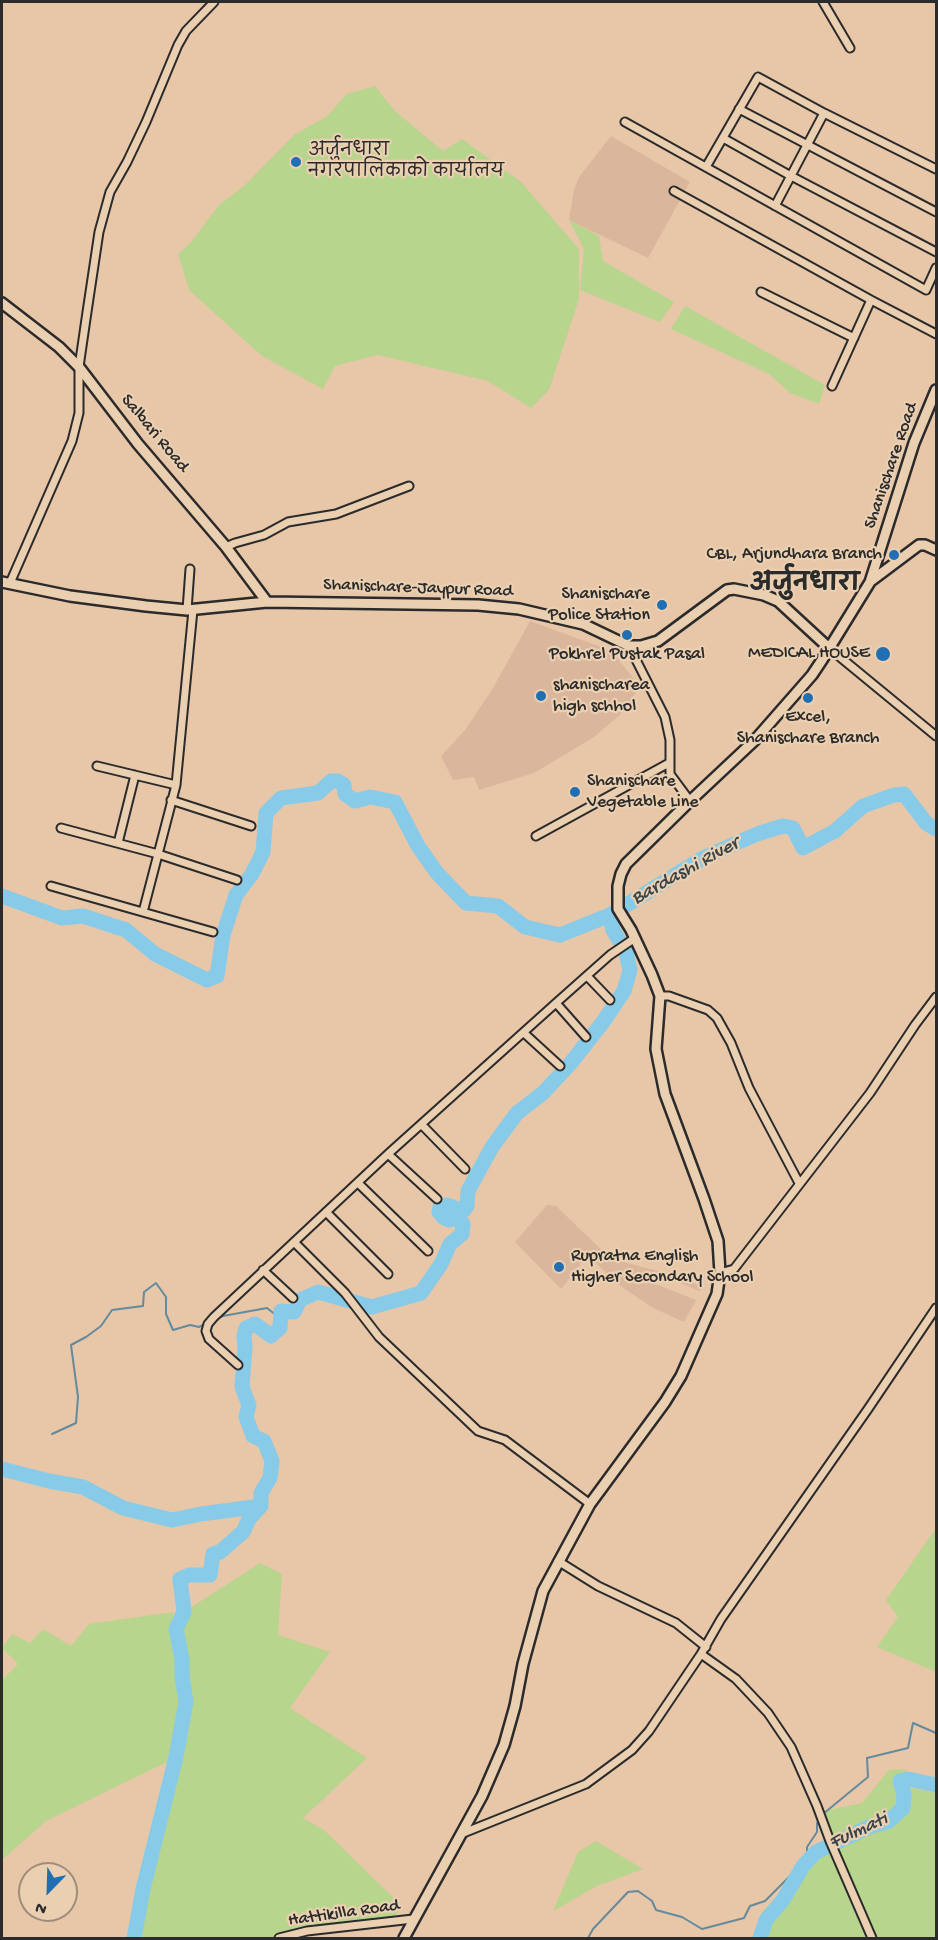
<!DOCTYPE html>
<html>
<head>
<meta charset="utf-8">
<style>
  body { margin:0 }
  #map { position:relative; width:938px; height:1940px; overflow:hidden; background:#e8c6a8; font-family:"Gochi Hand",sans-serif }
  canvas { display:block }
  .frame { position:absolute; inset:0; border:3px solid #2b2b2b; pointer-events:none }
  .north { position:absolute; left:18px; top:1862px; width:60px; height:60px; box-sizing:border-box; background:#eacfb1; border:2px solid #9e8d7b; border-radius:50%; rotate:203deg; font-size:16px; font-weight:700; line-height:24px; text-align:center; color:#2b2b2b }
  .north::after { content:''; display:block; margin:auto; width:21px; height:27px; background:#1f6fb2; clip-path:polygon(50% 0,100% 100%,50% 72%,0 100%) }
</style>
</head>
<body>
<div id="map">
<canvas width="938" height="1940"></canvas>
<div class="frame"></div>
<div class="north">N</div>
</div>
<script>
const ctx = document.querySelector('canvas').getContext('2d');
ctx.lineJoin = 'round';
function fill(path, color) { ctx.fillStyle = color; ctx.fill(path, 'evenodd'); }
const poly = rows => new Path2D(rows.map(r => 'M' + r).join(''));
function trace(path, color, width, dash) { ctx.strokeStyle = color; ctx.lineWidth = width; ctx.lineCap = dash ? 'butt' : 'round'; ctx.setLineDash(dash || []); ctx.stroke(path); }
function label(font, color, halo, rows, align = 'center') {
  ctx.font = font + ' "Gochi Hand","Playpen Sans Deva",sans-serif'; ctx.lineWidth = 4.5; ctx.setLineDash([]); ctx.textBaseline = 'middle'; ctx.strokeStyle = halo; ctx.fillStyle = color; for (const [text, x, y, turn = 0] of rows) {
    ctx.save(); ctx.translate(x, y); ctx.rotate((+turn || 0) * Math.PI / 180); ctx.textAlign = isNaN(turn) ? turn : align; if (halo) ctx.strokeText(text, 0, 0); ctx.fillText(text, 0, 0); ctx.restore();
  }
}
fill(poly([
  [611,136,690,182,648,258,569,220,574,190,579,177],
  [530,621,612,651,640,687,620,715,594,737,534,773,479,790,474,777,453,780,441,756,465,730,493,688],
  [547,1205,556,1206,611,1259,678,1276,702,1287,700,1291,667,1278,640,1273,638,1281,658,1285,696,1300,684,1322,653,1308,619,1285,594,1261,585,1258,561,1289,515,1242]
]), '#dab79c');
fill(poly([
  [375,86,395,111,443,151,462,139,521,182,579,249,579,299,549,390,531,408,488,381,378,355,335,366,323,389,262,356,189,290,178,254,191,242,219,205,244,186,294,135,326,117,347,94],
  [569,220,599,236,603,261,674,302,660,322,580,290,584,249],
  [685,306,825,385,819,404,790,393,769,374,671,329],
  [936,1528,936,1672,877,1647,898,1617,886,1600],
  [260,1563,282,1574,278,1635,330,1652,290,1708,367,1758,303,1818,324,1830,403,1907,390,1920,289,1938,134,1938,143,1889,175,1758,46,1821,2,1860,2,1680,18,1664,2,1648,12,1634,30,1643,43,1629,71,1646,89,1624,173,1612,176,1628,184,1612],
  [905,1769,911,1788,936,1793,936,1938,753,1938,762,1912,820,1854,831,1849,824,1811,862,1803,889,1770],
  [596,1841,643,1869,597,1886,553,1911,578,1852]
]), '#b7d58d');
trace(poly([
  [216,1319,223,1316,267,1308,281,1319],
  [52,1434,76,1423,78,1397,71,1345,86,1337,101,1326,112,1310,143,1306,144,1292,156,1283,166,1297,166,1314,173,1330,190,1325,199,1327,205,1324],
  [823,1814,868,1777,867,1758,908,1748,913,1723,936,1733],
  [588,1938,593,1929,628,1892,638,1891,652,1901,656,1910,682,1917,702,1929,744,1918,750,1906,765,1901,793,1873,807,1863,807,1847,817,1832,817,1823,820,1819]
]), '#638b9d', 2);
trace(poly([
  [2,896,62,918,83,916,126,930,155,954,207,980,217,976,223,935,236,895,252,874,263,852,266,813,281,798,318,793,331,781,338,781,344,785,345,794,355,801,370,797,395,802,418,846,437,873,466,903,498,906,525,927,560,935,610,915,703,858,757,834,783,826,793,828,803,848,835,831,863,806,894,795,904,794,926,823,936,829],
  [2,1469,49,1481,83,1487,123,1508,172,1520,201,1514,261,1506],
  [134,1938,143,1889,176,1757,186,1702,182,1676,182,1659,176,1629,184,1612,180,1579,189,1575,210,1575,213,1554,220,1552,243,1532,249,1519,261,1506,261,1493,270,1478,272,1461,264,1441,253,1436,246,1417,249,1405,242,1387,245,1347,244,1336,246,1328,255,1324,271,1336,280,1328,281,1311,294,1312,300,1300,318,1292,372,1307,421,1293,441,1264,450,1244,462,1234,463,1224,457,1218,449,1220,443,1217,439,1212,440,1207,447,1205,463,1211,467,1206,468,1191,492,1147,517,1113,543,1093,570,1064,603,1022,624,991,630,970,626,952,613,930,610,915],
  [760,1938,766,1920,783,1900,803,1866,816,1852,869,1827,889,1821,903,1808,904,1794,900,1781,908,1779,936,1785]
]), '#88cbe9', 15);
const street = poly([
  [823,2,850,48],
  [739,109,936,212],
  [625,122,926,290,936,268],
  [723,138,791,176,936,252],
  [706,167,758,77,824,113,936,169],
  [674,191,871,300,936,334],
  [775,206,824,113],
  [761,292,854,338],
  [832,386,871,300],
  [226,547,235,543,264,535,288,522,336,514,409,486],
  [10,583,72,441,79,413,79,367,87,312,99,232,110,192,127,162,146,122,178,45,186,31,214,2],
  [187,610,190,569],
  [629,646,665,717,670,740,670,774,690,801],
  [829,648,936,736],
  [97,766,176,785],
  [171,800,251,826],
  [61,828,158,854,237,880],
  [536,836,669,763],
  [118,843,135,775],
  [51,886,213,932],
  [143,912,176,785,193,610],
  [587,976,610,1000],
  [660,996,669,996,708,1010,717,1018,731,1043,749,1088,799,1183],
  [556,1003,586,1037],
  [524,1033,560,1066],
  [422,1125,465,1169],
  [388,1154,437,1199],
  [358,1183,428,1251],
  [326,1212,388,1274],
  [294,1242,345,1293,379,1337,478,1431,505,1440,590,1504],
  [263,1270,293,1298],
  [720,1273,734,1269,870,1093,915,1025,936,997],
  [238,1365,209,1339,206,1331,208,1324,214,1317,388,1154,556,1003,610,955,635,938],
  [558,1561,598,1586,676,1623,706,1647],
  [701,1654,736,1679,768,1713,791,1747,817,1806,830,1841,872,1938],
  [461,1834,586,1784,632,1750,649,1731,701,1654,721,1619,868,1409,936,1308],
  [279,1938,307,1931,413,1919]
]);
const secondary = poly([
  [2,303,59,347,79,367,138,444,226,547,267,602],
  [871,581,919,545,925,545,936,550],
  [2,582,70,596,146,606,187,610,267,602,478,605,519,609,583,624,629,646,641,646,658,641,727,590,734,589,764,595,778,601,829,648],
  [404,1938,482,1796,504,1745,515,1706,523,1664,543,1591,590,1504,665,1402,681,1376,717,1294,720,1273,718,1241,704,1199,665,1094,656,1049,660,996,652,975,631,930,618,909,618,886,621,874,626,864,690,801,755,740,812,675,822,660,870,582,914,443,936,390]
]);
trace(street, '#2b2b2b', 11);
trace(secondary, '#2b2b2b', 14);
trace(street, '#eacfb1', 7);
trace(secondary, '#eacfb1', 9);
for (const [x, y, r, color] of [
  [296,162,6,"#1f6fb2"],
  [894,555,6,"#1f6fb2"],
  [662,605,6,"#1f6fb2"],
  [627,635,6,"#1f6fb2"],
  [883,654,8,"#1f6fb2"],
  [541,696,6,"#1f6fb2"],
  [808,698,6,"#1f6fb2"],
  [575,792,6,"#1f6fb2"],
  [559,1267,6,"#1f6fb2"]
]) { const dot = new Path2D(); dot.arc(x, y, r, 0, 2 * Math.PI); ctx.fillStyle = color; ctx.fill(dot); trace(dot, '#eacfb1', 2); }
label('18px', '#2b2b2b', '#eacfb1', [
  ["अर्जुनधारा",308,152],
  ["नगरपालिकाको कार्यालय",308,173],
  ["CBL, Arjundhara Branch",882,555,"right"],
  ["Shanischare",650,595,"right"],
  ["Police Station",650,616,"right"],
  ["MEDICAL HOUSE",870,654,"right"],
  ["Pokhrel Pustak Pasal",627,655,"center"],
  ["shanischarea",553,686],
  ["high schhol",553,707],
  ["Excel,",808,718,"center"],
  ["Shanischare Branch",808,739,"center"],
  ["Shanischare",587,782],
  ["Vegetable Line",587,803],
  ["Rupratna English",571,1257],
  ["Higher Secondary School",571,1278]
], 'left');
label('18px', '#2b2b2b', '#eacfb1', [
  ["Salbari Road",154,434,50],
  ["Shanischare Road",892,466,-71],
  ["Shanischare-Jaypur Road",418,589,2],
  ["Hattikilla Road",344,1914,-8]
]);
label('italic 20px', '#394348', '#eacfb1', [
  ["Bardashi River",686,872,-29],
  ["Fulmati",859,1832,-25]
]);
label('bold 24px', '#2b2b2b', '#eacfb1', [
  ["अर्जुनधारा",804,586]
]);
</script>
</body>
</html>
